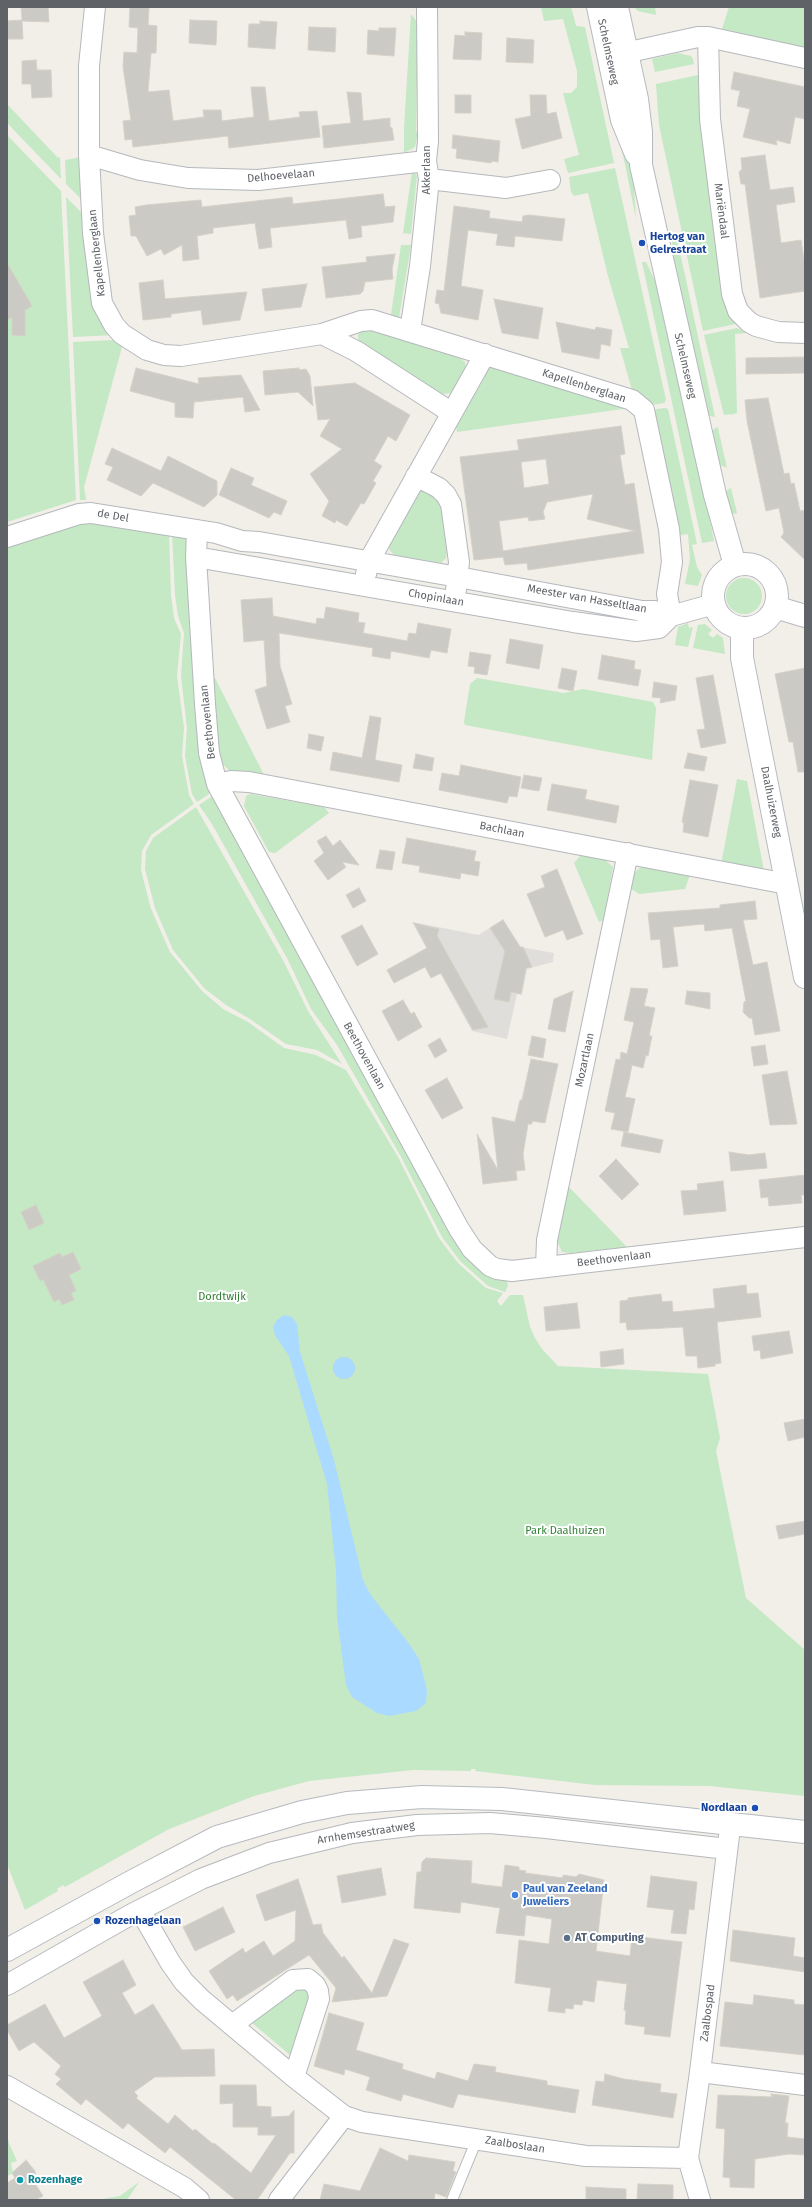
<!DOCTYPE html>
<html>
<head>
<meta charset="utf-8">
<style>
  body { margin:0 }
  #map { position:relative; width:812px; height:2207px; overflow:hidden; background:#f1efe8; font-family:"Fira Sans",sans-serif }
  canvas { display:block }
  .frame { position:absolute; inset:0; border:8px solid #5f6368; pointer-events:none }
</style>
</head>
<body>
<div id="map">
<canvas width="812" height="2207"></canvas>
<div class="frame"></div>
</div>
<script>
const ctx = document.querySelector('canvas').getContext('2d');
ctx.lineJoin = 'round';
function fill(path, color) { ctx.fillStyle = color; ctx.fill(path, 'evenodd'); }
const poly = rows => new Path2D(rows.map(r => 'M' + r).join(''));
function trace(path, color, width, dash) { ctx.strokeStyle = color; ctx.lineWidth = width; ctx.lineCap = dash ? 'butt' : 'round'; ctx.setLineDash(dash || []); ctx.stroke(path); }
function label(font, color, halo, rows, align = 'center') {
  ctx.font = font + ' "Fira Sans",sans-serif'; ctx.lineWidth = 4; ctx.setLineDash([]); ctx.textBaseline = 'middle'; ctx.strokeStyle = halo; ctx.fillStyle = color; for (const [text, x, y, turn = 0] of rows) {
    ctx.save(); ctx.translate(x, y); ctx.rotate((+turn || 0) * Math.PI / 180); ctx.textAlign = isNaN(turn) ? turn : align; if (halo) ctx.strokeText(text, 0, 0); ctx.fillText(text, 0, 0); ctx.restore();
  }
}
fill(poly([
  [503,919,521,947,554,953,553,962,527,969,522,995,517,994,507,1039,472,1031,412,922,479,935]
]), '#e0deda');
fill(poly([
  [541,7,571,7,576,26,585,27,614,163,568,173,564,159,579,155,563,93,571,93,577,87,577,71,563,19,544,21],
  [634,7,655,7,656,15,638,11],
  [729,7,805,7,805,48,722,29],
  [411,14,418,23,416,131,418,133,415,147,404,153,404,128],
  [678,53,691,56,693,59,694,64,655,72,652,59],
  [698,75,701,129,726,293,740,323,703,331,659,125,656,84],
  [611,100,633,170,636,219,626,169],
  [7,104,58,158,60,157,61,179,7,123],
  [7,135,61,191,76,500,7,522],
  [82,157,85,203,66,184,65,160],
  [615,168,666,400,664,403,652,405,644,397,632,390,620,348,629,348,608,276,588,193,574,196,571,192,569,177],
  [412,172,417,175,411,234,403,233],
  [66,197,85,216,115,335,73,337],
  [677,240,685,275,715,417,705,415,675,286,672,241],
  [401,245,411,245,399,318,391,315],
  [642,262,646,262,659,289,699,464,714,541,702,543],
  [363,328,463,354,461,359,465,362,466,368,451,393,442,394,440,398,359,345,358,335],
  [737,328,747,333,735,334,737,413,730,415,730,414,724,415,704,335],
  [114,340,122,347,84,487,86,500,80,500,73,342],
  [493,367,630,408,457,432,456,426,484,379,481,376,487,369],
  [665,408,668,409,697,544,692,545,697,567,702,575,698,586,685,584,690,559,688,534,676,536,650,410],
  [717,427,718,428,727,468,716,463,709,433],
  [731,488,737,513,735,514,730,512,723,493],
  [420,489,440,498,450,549,447,550,446,558,441,563,394,555,388,548],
  [79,521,169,533,171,595,174,618,181,634,177,676,184,728,182,756,189,795,194,804,151,835,142,851,141,870,151,909,170,952,202,991,223,1009,248,1022,284,1048,316,1055,346,1070,398,1157,439,1238,458,1263,486,1288,503,1293,497,1301,501,1306,510,1295,523,1295,530,1327,535,1338,542,1349,558,1366,708,1374,720,1438,716,1451,746,1598,805,1650,805,1796,710,1786,595,1785,475,1771,476,1769,471,1769,471,1771,413,1770,309,1781,254,1796,169,1829,65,1887,63,1885,57,1889,58,1891,25,1910,7,1864,7,545],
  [172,533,187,540,212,792,197,802,192,794,185,756,187,728,181,676,184,633,178,616,175,595],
  '726 596a18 18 0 1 1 36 0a18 18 0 1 1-36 0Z',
  [688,623,689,628,693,627,688,647,675,645,678,627],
  [705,624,712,630,708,634,713,638,717,634,723,638,725,654,693,648,698,625],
  [210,678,215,678,263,773,262,778,230,771,218,760],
  [477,678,564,693,583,689,653,702,656,708,652,760,465,725,464,722,470,684],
  [737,779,747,781,764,871,721,865],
  [250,794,324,807,329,813,275,853,269,852,244,806,246,796],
  [214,795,433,1196,506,1276,508,1286,505,1292,488,1286,460,1261,442,1237,400,1155,337,1045,311,1009,288,960,212,824,199,805],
  [196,807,284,962,308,1011,342,1064,317,1050,286,1044,250,1019,226,1005,204,988,173,950,155,908,145,869,146,851,153,838],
  [581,855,605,860,613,867,604,920,599,922,574,863],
  [641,867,647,867,691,872,685,889,639,894,631,889,634,873],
  [564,1186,569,1187,627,1247,570,1253,562,1252,558,1243,553,1242],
  [297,1986,304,1987,310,1992,312,2000,299,2046,290,2055,251,2022],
  [7,2135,9,2143,17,2161,11,2163,13,2173,7,2176],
  [139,2182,127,2200,96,2200,120,2196]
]), '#c5e8c5');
fill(poly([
  [284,1315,292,1317,297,1324,300,1352,334,1460,363,1580,370,1594,410,1645,419,1659,427,1690,426,1703,416,1711,389,1716,377,1713,352,1697,346,1685,337,1617,336,1571,327,1484,289,1356,275,1335,273,1327,277,1320],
  '333 1368a11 11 0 1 1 22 0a11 11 0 1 1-22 0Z'
]), '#aadaff');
const building = poly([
  [21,7,48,7,49,22,22,21,23,39,7,39,7,21,22,20,21,7],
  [130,7,149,8,148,25,157,26,156,53,151,53,148,92,169,90,173,121,204,117,203,110,221,110,222,121,254,117,251,87,265,87,269,121,300,117,299,112,317,111,320,137,229,148,228,136,133,147,132,139,125,140,123,121,131,120,123,67,124,52,137,53,138,28,129,27,130,7],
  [190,20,217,21,216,45,189,43,190,20],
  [260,21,277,22,275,49,248,47,249,24,260,24,260,21],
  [309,27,336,28,335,52,308,50,309,27],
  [379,28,396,28,394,56,367,54,368,30,379,31,379,28],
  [465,32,482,33,481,60,453,59,455,35,465,36,465,32],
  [507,38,534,40,533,63,506,62,507,38],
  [36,60,37,70,51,70,52,97,32,98,31,84,22,84,22,61,36,60],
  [734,72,805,87,805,119,795,117,790,144,776,140,777,145,743,137,750,109,737,106,740,91,731,89,734,72],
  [347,92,361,93,363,121,390,118,390,127,392,128,394,140,324,148,322,126,351,123,347,92],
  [455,95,471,95,471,113,455,113,455,95],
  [530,95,546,95,547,114,556,112,562,138,522,149,515,119,531,116,530,95],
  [453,135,500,141,498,162,492,161,491,163,456,158,457,149,452,148,453,135],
  [765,155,770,190,793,187,795,202,776,205,781,243,801,240,805,267,805,291,760,298,745,184,741,184,739,172,742,169,741,158,765,155],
  [383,194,385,207,395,206,393,222,361,226,362,237,349,239,346,220,270,228,272,247,259,249,255,223,213,228,213,233,197,236,199,259,183,261,182,245,164,255,161,249,147,256,136,236,131,236,129,216,136,215,135,207,146,205,201,200,202,207,292,197,293,204,383,194],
  [454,206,490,211,489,218,522,222,523,216,529,215,565,219,562,241,515,236,514,247,496,245,498,234,468,230,461,286,483,290,478,320,441,313,439,304,435,303,437,290,444,291,454,206],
  [395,254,392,270,393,279,365,282,363,291,360,294,326,298,322,267,367,262,366,257,395,254],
  [7,263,32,306,25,310,25,336,12,335,12,317,7,320,7,263],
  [163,280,165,299,247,292,240,320,203,325,201,310,171,314,171,317,143,320,139,283,163,280],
  [307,284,301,307,265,311,262,289,307,284],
  [494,299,543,308,538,339,502,333,494,299],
  [556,322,595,330,596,327,612,330,610,346,601,344,599,359,562,352,556,322],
  [805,357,805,373,746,374,746,358,805,357],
  [136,368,199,384,198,378,241,375,260,410,245,412,243,397,194,402,193,418,175,417,175,403,130,391,136,368],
  [299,368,299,370,306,369,310,376,313,406,298,392,265,395,263,371,299,368],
  [355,383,410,415,396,441,388,436,374,461,382,466,373,481,376,483,364,504,361,503,347,526,336,520,335,523,322,516,329,501,310,474,342,449,320,436,330,419,318,420,314,387,355,383],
  [768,398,784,474,789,473,791,484,794,483,800,511,805,510,805,560,781,537,784,533,779,508,766,511,747,421,745,400,768,398],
  [621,426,625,454,620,455,625,485,634,483,644,553,528,570,527,563,505,565,503,557,474,560,460,457,519,450,517,440,621,426],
  [546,459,549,484,524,488,521,462,546,459],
  [593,494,587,519,635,531,503,551,499,521,528,517,529,521,545,519,543,512,547,502,593,494],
  [112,448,161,471,168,456,217,481,217,495,204,507,153,483,141,496,107,480,113,467,105,464,112,448],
  [231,468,254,478,251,485,287,501,281,515,274,512,269,518,219,495,231,468],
  [272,598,273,616,316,624,317,618,324,619,326,607,359,613,358,622,365,623,363,633,407,641,409,633,416,634,418,623,451,629,447,653,431,650,429,658,391,651,390,659,372,656,373,648,279,633,280,666,292,704,285,706,290,722,267,729,255,690,267,686,264,640,244,642,241,600,272,598],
  [510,639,543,645,539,669,506,663,510,639],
  [470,652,491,655,487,675,474,673,475,667,468,666,470,652],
  [602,655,635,661,634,669,641,670,638,686,598,679,602,655],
  [562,668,577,671,573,691,558,688,562,668],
  [805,668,805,772,798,772,793,742,789,742,775,674,805,668],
  [713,675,726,743,701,748,697,730,705,729,696,678,713,675],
  [654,682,677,686,675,700,660,703,661,698,652,697,654,682],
  [370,716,381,718,375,760,402,765,399,782,330,770,333,752,362,758,370,716],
  [309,734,324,737,321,751,307,748,309,734],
  [688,753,707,757,704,771,684,768,688,753],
  [416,754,434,758,432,771,413,768,416,754],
  [461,765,521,777,517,797,509,796,507,803,439,790,442,773,459,776,461,765],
  [524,775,542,778,539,791,521,788,524,775],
  [690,780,718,785,708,837,683,832,684,823,682,822,690,780],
  [552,784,587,790,585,799,619,806,616,823,547,810,552,784],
  [326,836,333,846,340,840,359,865,342,862,346,867,328,880,314,861,324,853,317,841,326,836],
  [407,838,476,851,474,861,480,862,478,876,461,873,460,879,419,872,420,866,402,863,407,838],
  [380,850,395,852,392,870,376,868,380,850],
  [557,869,583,934,567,940,563,930,545,937,527,894,545,887,541,876,557,869],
  [359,888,366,901,353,908,346,895,359,888],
  [755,901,757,919,743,920,753,965,767,962,780,1031,755,1035,752,1018,749,1018,743,1012,744,1002,746,1001,732,928,705,931,704,924,673,927,678,966,663,968,660,939,651,940,648,913,720,908,720,905,755,901],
  [503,920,520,947,523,947,532,967,526,968,521,994,511,992,509,1002,494,999,505,951,490,928,503,920],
  [414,923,439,929,437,936,488,1027,473,1030,441,973,431,978,425,967,394,983,387,970,427,948,414,923],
  [362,925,378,954,357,966,341,936,362,925],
  [631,988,648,989,644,1006,655,1008,649,1036,652,1036,648,1056,646,1055,643,1068,632,1065,629,1080,625,1097,635,1099,628,1132,611,1129,615,1113,605,1111,616,1059,620,1060,621,1052,627,1054,634,1022,624,1020,631,988],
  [573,991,565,1032,548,1029,554,999,573,991],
  [687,991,710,993,710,1009,685,1004,687,991],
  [403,1000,411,1014,414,1012,422,1027,398,1041,382,1011,403,1000],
  [532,1036,546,1039,543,1058,528,1055,532,1036],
  [440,1038,447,1051,435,1058,428,1045,440,1038],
  [765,1045,768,1064,754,1066,751,1047,765,1045],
  [531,1059,558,1064,545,1123,532,1121,532,1124,528,1124,523,1154,525,1170,516,1171,517,1180,483,1184,477,1134,498,1170,492,1117,515,1122,520,1100,522,1100,531,1059],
  [787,1071,797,1124,770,1125,762,1075,787,1071],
  [447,1078,463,1108,442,1119,425,1090,447,1078],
  [624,1132,663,1140,660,1153,621,1146,624,1132],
  [729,1152,749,1155,765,1153,767,1168,731,1171,729,1152],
  [616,1159,639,1184,622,1200,599,1176,616,1159],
  [805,1175,805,1195,801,1195,802,1203,769,1206,768,1197,761,1198,759,1180,805,1175],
  [723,1181,726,1211,684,1215,681,1191,698,1190,697,1184,723,1181],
  [36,1205,44,1223,29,1230,21,1212,36,1205],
  [73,1252,81,1269,69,1275,76,1291,71,1293,74,1300,62,1305,59,1299,54,1302,43,1279,40,1281,33,1266,60,1253,62,1257,73,1252],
  [746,1285,747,1294,758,1293,761,1317,717,1322,721,1363,715,1364,715,1366,698,1368,697,1356,686,1356,683,1327,627,1330,626,1322,620,1323,620,1301,628,1300,628,1298,661,1294,662,1302,672,1301,673,1312,715,1308,713,1289,746,1285],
  [577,1303,580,1328,546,1331,544,1307,577,1303],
  [789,1331,793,1353,761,1359,760,1350,754,1351,752,1336,789,1331],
  [623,1349,624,1364,601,1367,600,1352,623,1349],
  [805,1419,805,1437,788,1441,784,1423,805,1419],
  [805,1521,805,1534,779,1539,776,1526,805,1521],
  [426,1858,472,1861,471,1883,484,1885,502,1887,505,1865,519,1867,519,1870,526,1871,525,1873,563,1878,563,1875,576,1877,579,1874,604,1880,596,1951,630,1956,632,1936,682,1942,670,2037,644,2034,645,2027,625,2024,626,2010,624,2010,627,1984,597,1980,594,2002,583,2000,582,2005,574,2004,573,2009,565,2008,565,2013,548,2011,551,1988,515,1983,519,1940,549,1944,552,1919,526,1915,524,1936,496,1933,500,1908,461,1902,460,1913,414,1908,417,1872,421,1872,422,1862,426,1858],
  [381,1868,386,1895,342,1903,337,1876,381,1868],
  [651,1876,697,1882,694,1910,689,1909,686,1934,671,1933,674,1910,647,1907,651,1876],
  [298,1879,313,1925,321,1924,323,1933,342,1958,344,1956,372,1993,394,1939,409,1944,387,1996,332,2002,336,1988,309,1955,237,2001,233,1995,227,1999,209,1971,243,1948,245,1953,264,1941,273,1956,295,1941,296,1910,265,1921,256,1895,298,1879],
  [223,1907,235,1932,195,1951,183,1927,223,1907],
  [733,1930,795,1938,793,1956,805,1958,805,1972,730,1961,733,1930],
  [123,1960,136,1985,122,1993,135,2015,153,2004,182,2050,214,2049,215,2076,155,2077,134,2092,138,2096,136,2098,168,2124,175,2115,193,2131,195,2129,213,2144,214,2143,251,2173,276,2135,258,2135,258,2127,233,2127,233,2103,220,2104,220,2085,256,2085,257,2106,271,2107,271,2117,289,2116,294,2110,294,2153,290,2153,257,2200,236,2200,170,2147,165,2153,128,2123,123,2129,86,2099,81,2105,56,2084,61,2079,55,2074,61,2066,34,2042,19,2051,7,2030,7,2025,45,2004,64,2038,102,2016,83,1982,123,1960],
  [754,1995,794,2000,794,2004,805,2005,805,2055,720,2046,725,2002,753,2005,754,1995],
  [329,2013,364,2023,356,2050,403,2064,402,2069,435,2079,437,2072,468,2081,474,2064,496,2067,495,2072,547,2081,547,2085,579,2090,575,2113,458,2094,453,2108,403,2094,401,2101,366,2090,370,2077,345,2069,344,2075,314,2066,329,2013],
  [605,2074,624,2079,661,2084,660,2092,677,2094,673,2118,592,2105,596,2081,604,2082,605,2074],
  [771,2094,789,2096,785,2123,788,2123,787,2137,805,2139,805,2155,789,2154,755,2159,754,2188,730,2187,730,2178,723,2177,725,2129,716,2128,718,2095,772,2097,771,2094],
  [380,2148,408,2161,409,2155,455,2162,453,2171,456,2172,446,2197,435,2193,434,2200,320,2200,324,2184,360,2191,380,2148],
  [26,2160,35,2171,36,2185,43,2196,35,2200,7,2200,7,2183,15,2178,12,2173,26,2160],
  [638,2184,673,2185,673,2200,637,2200,638,2184],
  [586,2187,626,2189,626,2200,586,2200,586,2187]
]);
fill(building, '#cccac5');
trace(building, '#d6d1c6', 1);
const lane = poly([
  [452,2200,477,2139]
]);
const street = poly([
  [95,7,89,66,89,155,93,233,102,303,114,325,122,334,147,350,164,355,181,356,322,334,361,321,372,320,632,400,644,410,669,529,672,562,667,594,671,616],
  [708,37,710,119,732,294,738,311,749,322,756,326,778,332,805,333],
  [611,56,698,37,708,37,805,58],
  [89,155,140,170,188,178,258,180,426,161],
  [429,179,506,188,550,180],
  [410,331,420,266,429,179,426,161,428,141,427,7],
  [322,334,356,351,452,413],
  [416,476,439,488,446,495,451,504,459,562,456,590],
  [197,530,196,557,205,704,209,753,217,784,459,1229,472,1249,490,1266,497,1269,512,1271,805,1237],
  [7,537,79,514,91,513,216,533,242,541,259,542,458,577,642,611,655,611,671,616,714,604],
  [196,557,573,622,636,631,659,628,671,616],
  [366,574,369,561,485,354],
  [217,784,231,781,249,782,787,884],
  [546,1267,547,1240,628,853],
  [729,1836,700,2072,805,2085],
  [140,1910,170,1962,184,1982,202,2000,294,2077,319,1999,318,1991,315,1985,308,1979,293,1980,232,2025],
  [7,1985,130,1915,201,1879,269,1853,352,1833,417,1825,490,1823,546,1828,727,1849],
  [294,2077,344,2116,362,2122,586,2156,688,2158],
  [7,2086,185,2188,199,2200],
  [279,2200,344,2116],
  [700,2200,688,2158,700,2072]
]);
const secondary = poly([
  [598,7,622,120,636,154],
  [617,7,637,99,641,132,641,165,715,495,735,565],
  '713 596a32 32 0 1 1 64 0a32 32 0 1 1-64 0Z',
  [775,607,805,616],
  [742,628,742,658,805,977],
  [7,1950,131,1882,217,1837,302,1812,347,1803,422,1797,502,1799,805,1832]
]);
trace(lane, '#b5b8bc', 12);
trace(street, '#b5b8bc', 22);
trace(secondary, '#b6babf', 24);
trace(lane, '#fff', 10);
trace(street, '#fff', 20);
trace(secondary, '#fff', 22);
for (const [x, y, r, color] of [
  [642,243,4,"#1a4fb4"],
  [755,1808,4,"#1a4fb4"],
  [515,1895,4,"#3f7fe0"],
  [97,1921,4,"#1a4fb4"],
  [567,1938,4,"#5c6f8a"],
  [20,2180,4,"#0f9aa8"]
]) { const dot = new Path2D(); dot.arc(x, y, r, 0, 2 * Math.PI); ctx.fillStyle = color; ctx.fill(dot); trace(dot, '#fff', 1.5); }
label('11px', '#5f6368', '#fff', [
  ["Schelmseweg",608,52,78],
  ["Akkerlaan",427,170,-90],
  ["Delhoevelaan",281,176,-5],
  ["Mariëndaal",721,211,83],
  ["Kapellenberglaan",97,253,-96],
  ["Schelmseweg",685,366,77],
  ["Kapellenberglaan",584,386,18],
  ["de Del",113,516,10],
  ["Chopinlaan",436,598,10],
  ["Meester van Hasseltlaan",587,599,10],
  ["Beethovenlaan",208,722,-96],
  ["Daalhuizerweg",771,802,79],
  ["Bachlaan",502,830,11],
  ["Beethovenlaan",364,1056,61],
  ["Mozartlaan",585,1060,-78],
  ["Beethovenlaan",614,1259,-7],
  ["Arnhemsestraatweg",366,1833,-9],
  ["Zaalbospad",708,2013,-83],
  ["Zaalboslaan",515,2145,9]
]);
label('bold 11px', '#164399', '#fff', [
  ["Hertog van",650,237],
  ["Gelrestraat",650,250],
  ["Nordlaan",747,1808,"right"],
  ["Rozenhagelaan",105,1921]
], 'left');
label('11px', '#348238', '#fff', [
  ["Dordtwijk",222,1297],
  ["Park Daalhuizen",565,1531]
]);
label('bold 11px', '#366cbe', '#fff', [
  ["Paul van Zeeland",523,1889],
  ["Juweliers",523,1902]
], 'left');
label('bold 11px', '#4e5e75', '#fff', [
  ["AT Computing",575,1938]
], 'left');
label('bold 11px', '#0d838f', '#fff', [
  ["Rozenhage",28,2180]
], 'left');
</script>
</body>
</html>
